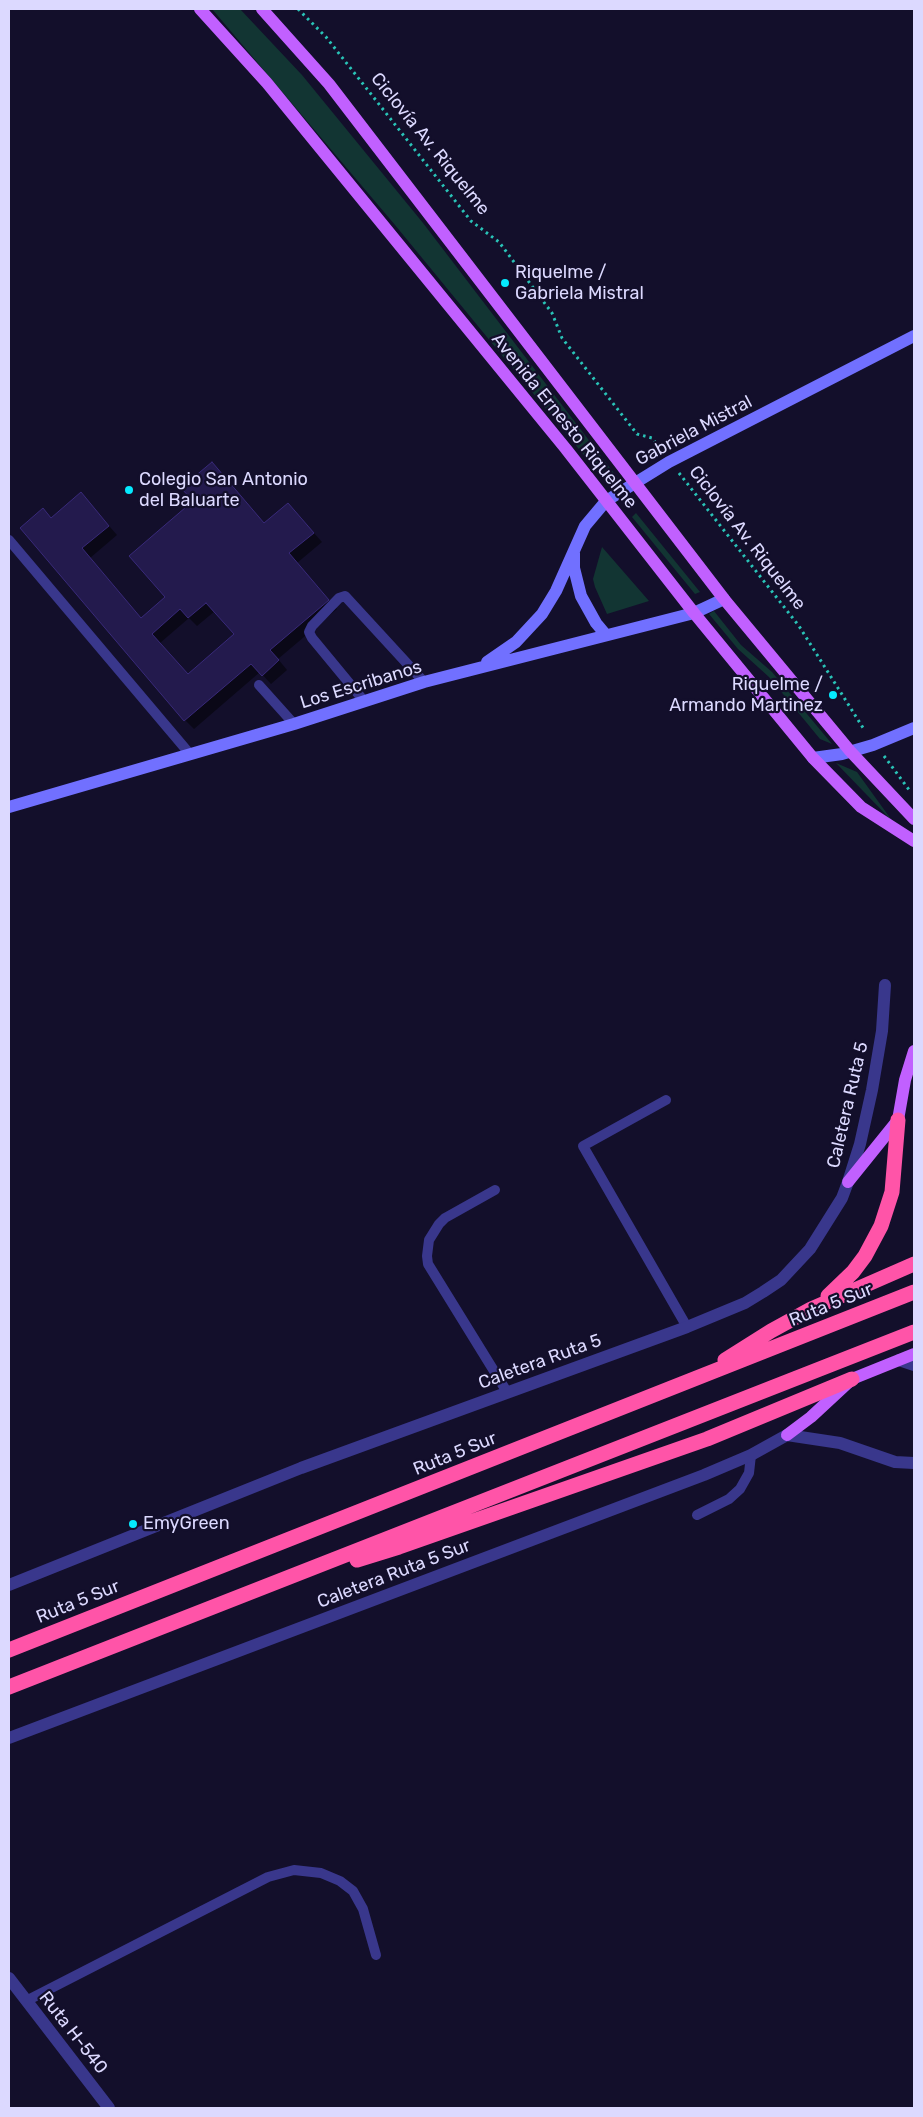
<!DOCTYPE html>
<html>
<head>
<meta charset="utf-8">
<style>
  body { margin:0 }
  #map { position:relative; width:923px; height:2117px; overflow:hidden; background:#130f2b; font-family:Rubik,sans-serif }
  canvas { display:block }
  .frame { position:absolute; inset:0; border:10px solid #dcd9ff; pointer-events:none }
</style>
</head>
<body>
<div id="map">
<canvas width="923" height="2117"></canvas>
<div class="frame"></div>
</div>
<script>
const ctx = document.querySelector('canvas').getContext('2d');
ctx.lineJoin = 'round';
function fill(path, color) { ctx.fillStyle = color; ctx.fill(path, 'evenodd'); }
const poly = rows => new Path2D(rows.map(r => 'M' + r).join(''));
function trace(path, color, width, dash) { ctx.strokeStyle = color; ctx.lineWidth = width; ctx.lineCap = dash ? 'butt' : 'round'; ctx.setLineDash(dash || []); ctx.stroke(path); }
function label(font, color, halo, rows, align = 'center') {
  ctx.font = font + ' Rubik,sans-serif'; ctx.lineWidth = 4.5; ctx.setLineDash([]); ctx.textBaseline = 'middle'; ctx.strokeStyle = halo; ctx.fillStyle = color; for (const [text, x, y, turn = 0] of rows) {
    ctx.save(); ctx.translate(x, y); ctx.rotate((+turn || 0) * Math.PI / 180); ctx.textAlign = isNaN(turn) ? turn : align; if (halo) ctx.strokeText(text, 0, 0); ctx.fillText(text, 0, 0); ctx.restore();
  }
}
fill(poly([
  [212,9,240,9,302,75,423,223,620,481,610,487,395,225],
  [636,513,700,592,695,594,632,517],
  [602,547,649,601,607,614,595,587,593,579],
  [714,611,741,645,772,672,832,744,820,739,769,677,738,649,709,614],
  [836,763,857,772,893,822]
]), '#123533');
fill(poly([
  [221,472,265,524,297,514,322,542,297,563,337,609,278,659,287,670,271,684,260,672,194,729,185,720,43,510,52,519,89,503,117,535,90,558,142,619,167,598,195,502],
  [215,611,235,634,188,675,160,643,189,618,197,626]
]), '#0007');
const building = poly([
  [212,462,264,523,288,503,314,533,289,553,329,600,270,650,279,660,262,676,251,664,184,721,20,528,43,508,51,518,81,492,109,526,82,548,141,618,165,597,129,556,193,501,181,488,212,462],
  [206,603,234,634,188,674,152,634,180,609,188,618,206,603]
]);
fill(building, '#231a4d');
trace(building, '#392a7a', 1);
trace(poly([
  [298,9,326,37,471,221,499,242,552,313,562,338,637,434,652,438,661,450],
  [679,473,799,626,865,731],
  [884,756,910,791]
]), '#29c3b7', 3, [2.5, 4]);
trace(poly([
  [9,540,189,753],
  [259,685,294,724],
  [364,701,312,638,309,632,312,626,339,598,345,596,424,682],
  [666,1100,583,1146,687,1327],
  [495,1190,445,1218,439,1224,429,1240,427,1256,428,1264,507,1392],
  [697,1515,729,1499,740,1489,749,1473,751,1455],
  [26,2001,268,1877,294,1870,321,1873,340,1881,353,1891,363,1909,376,1955]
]), '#39378c', 10);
trace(poly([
  [9,1585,301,1468,687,1327,745,1303,763,1292,781,1280,810,1249,842,1198,848,1182,860,1144,872,1090,882,1031,885,985]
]), '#39378c', 12);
trace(poly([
  [899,1360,914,1365],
  [9,1738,704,1475,751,1455,787,1435,840,1443,895,1462,914,1463],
  [9,1978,109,2108]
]), '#39378c', 12);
trace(poly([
  [574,553,574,568,581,596,596,623,606,635],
  [487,662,516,642,542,614,556,591,585,526,606,501,669,462,914,336],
  [813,758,842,754,873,745,914,728],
  [9,807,294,724,424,682,694,613,724,599]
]), '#7170ff', 12);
trace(poly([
  [200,9,267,83,566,449,694,613,813,758,861,807,914,841],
  [262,9,329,84,724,599,850,751,914,819],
  [848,1182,898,1120,905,1080,914,1051],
  [787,1435,811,1417,852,1379,914,1354]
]), '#c160ff', 12);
trace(poly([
  [828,1296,853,1272,865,1256,881,1226,892,1192,898,1120],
  [725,1360,771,1331,811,1309,914,1264],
  [357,1560,399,1547,707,1439,852,1379],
  [9,1650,914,1292],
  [9,1687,914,1332]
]), '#ff54a8', 15);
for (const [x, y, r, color] of [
  [505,283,5,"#05eaff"],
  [129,490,5,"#05eaff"],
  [833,695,5,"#05eaff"],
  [133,1524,5,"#05eaff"]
]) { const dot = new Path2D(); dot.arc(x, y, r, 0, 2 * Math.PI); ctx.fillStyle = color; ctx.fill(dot); trace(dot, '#130f2b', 2); }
label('18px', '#dcd9ff', '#130f2b', [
  ["Ciclovía Av. Riquelme",430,144,51],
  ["Avenida Ernesto Riquelme",564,421,51],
  ["Gabriela Mistral",694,431,-28],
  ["Ciclovía Av. Riquelme",747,538,52],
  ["Los Escribanos",361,685,-17],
  ["Caletera Ruta 5",848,1105,-77],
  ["Ruta 5 Sur",831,1305,-22],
  ["Caletera Ruta 5",540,1362,-20],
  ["Ruta 5 Sur",455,1454,-22],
  ["Caletera Ruta 5 Sur",394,1574,-21],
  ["Ruta 5 Sur",78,1602,-22],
  ["Ruta H-540",73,2033,52]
]);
label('18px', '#dcd9ff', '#130f2b', [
  ["Riquelme /",515,273],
  ["Gabriela Mistral",515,294],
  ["Colegio San Antonio",139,480],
  ["del Baluarte",139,501],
  ["Riquelme /",823,685,"right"],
  ["Armando Martinez",823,706,"right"],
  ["EmyGreen",143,1524]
], 'left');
</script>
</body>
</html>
